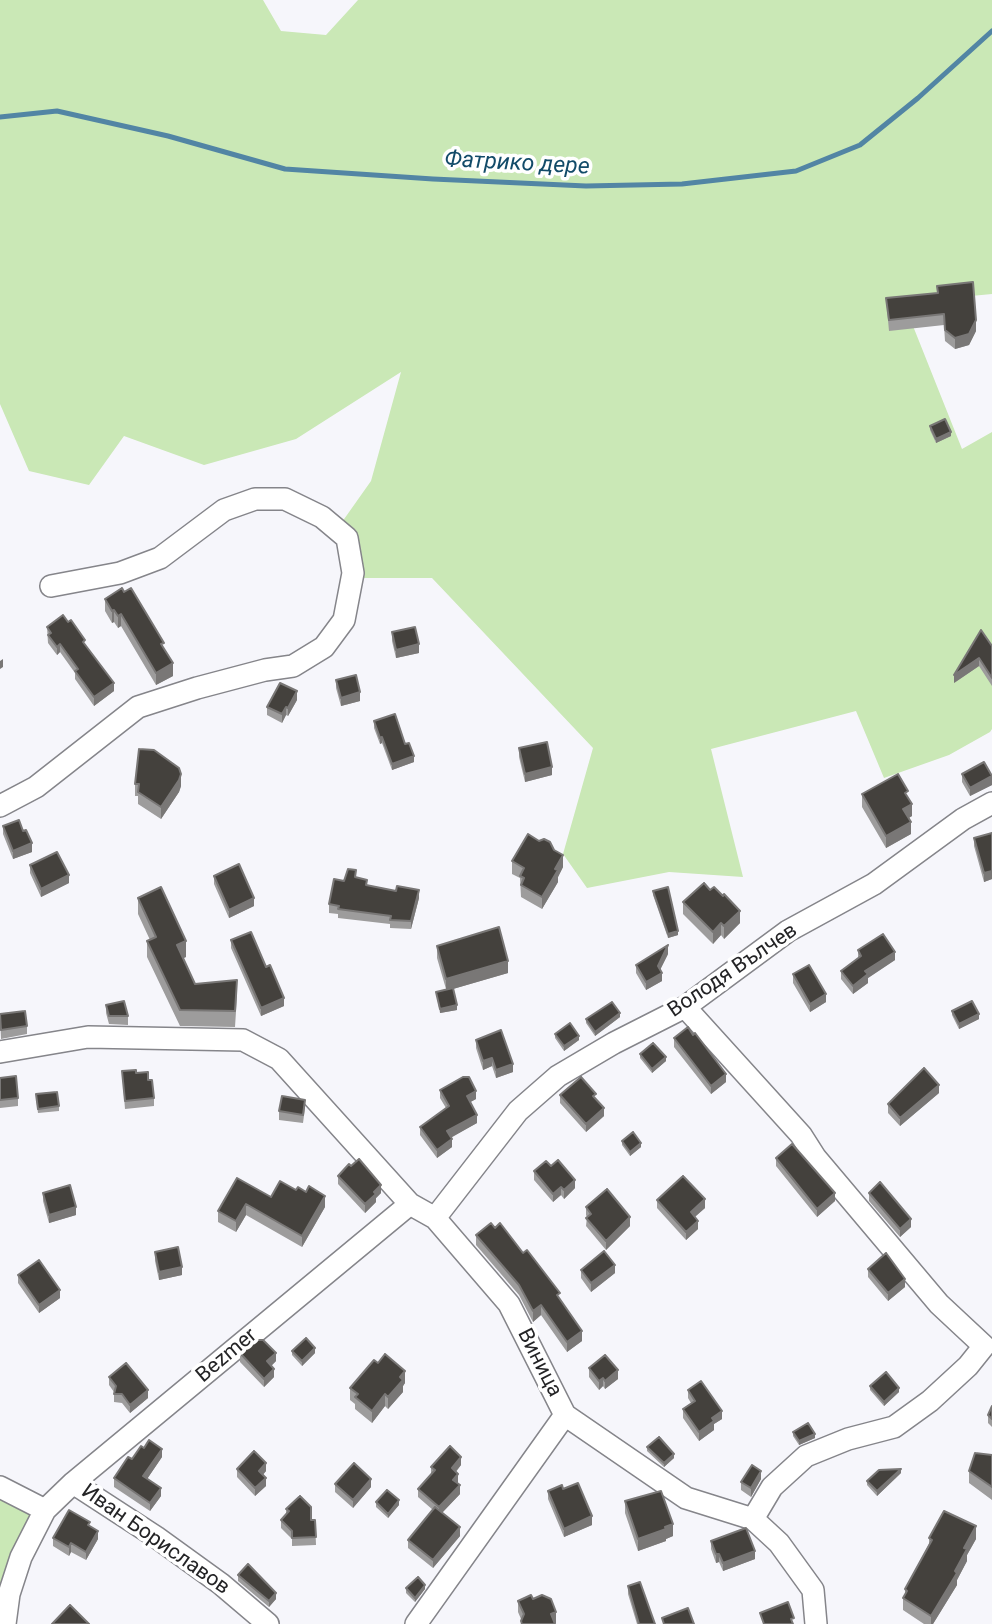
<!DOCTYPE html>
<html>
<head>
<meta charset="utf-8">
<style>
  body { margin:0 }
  canvas { display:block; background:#f6f6fb }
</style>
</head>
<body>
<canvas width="992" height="1624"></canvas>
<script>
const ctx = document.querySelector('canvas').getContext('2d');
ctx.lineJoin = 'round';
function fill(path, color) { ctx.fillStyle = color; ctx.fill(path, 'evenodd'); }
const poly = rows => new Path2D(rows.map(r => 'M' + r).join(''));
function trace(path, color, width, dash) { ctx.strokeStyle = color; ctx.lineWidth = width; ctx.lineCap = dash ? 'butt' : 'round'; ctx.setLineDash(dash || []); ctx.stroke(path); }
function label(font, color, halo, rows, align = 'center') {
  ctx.font = font + ' Roboto,sans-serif'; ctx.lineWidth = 7; ctx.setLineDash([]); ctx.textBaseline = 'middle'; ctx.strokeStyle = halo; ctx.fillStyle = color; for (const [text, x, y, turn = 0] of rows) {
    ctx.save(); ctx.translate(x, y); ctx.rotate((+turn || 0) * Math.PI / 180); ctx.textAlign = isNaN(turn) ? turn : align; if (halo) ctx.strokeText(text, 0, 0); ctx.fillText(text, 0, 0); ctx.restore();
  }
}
fill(poly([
  [0,0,263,0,281,31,326,35,358,0,992,0,992,294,971,296,913,326,962,449,992,432,992,729,990,732,949,755,884,778,856,711,711,749,743,877,669,872,587,888,563,854,593,748,432,578,341,578,342,522,371,481,401,372,296,439,204,465,124,436,89,485,29,471,0,404],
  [0,1484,35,1501,0,1621]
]), '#cae8b6');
trace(poly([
  [0,117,57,111,168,136,285,169,433,179,586,186,682,184,796,171,860,145,918,98,992,31]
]), '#5285a4', 5);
const minor = poly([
  [0,806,36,787,138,707,197,688,265,670,293,666,324,647,344,620,353,573,347,538,322,517,285,499,255,499,224,510,160,558,120,573,51,586],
  [685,1007,801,1135,815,1157,939,1304,984,1346,968,1366,930,1401,894,1427,848,1439,806,1456,772,1487,753,1519],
  [0,1052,88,1037,243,1040,279,1059,410,1204,435,1218,509,1304,565,1415,686,1498,753,1519,779,1543,813,1590,816,1624],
  [435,1218,518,1111,558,1076,614,1043,685,1007,788,931,874,884,963,819,992,803],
  [73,1483,156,1537,221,1584,268,1624],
  [0,1487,45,1510],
  [5,1624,9,1594,21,1557,45,1510,73,1483,410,1204],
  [416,1624,565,1415]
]);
trace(minor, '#85858a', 24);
trace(minor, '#fff', 21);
fill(poly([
  [937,286,976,331,969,345,955,349,945,341,944,325,889,331,886,298,937,293],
  [930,426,951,436,936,443,930,430],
  [105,599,164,649,173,676,156,685,121,626,118,628,114,622,112,623,105,611],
  [47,627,85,644,114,691,94,706,75,679,75,673,60,652,57,655,48,643],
  [392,632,419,653,396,658,392,641],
  [992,646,992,686,979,666,954,683],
  [336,680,360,701,341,706,336,688],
  [297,700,288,716,286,715,282,723,267,715,267,707],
  [374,721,405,744,414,762,392,770,382,743,380,744,374,728],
  [519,748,552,775,525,782,519,757],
  [962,774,992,776,992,785,970,796,962,782],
  [135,784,181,786,179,792,161,819,138,804,138,796,135,796],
  [862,794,908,798,912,816,909,818,911,834,886,848,862,807],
  [3,826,23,831,32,852,13,859,3,834],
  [992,833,992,879,984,882,974,846,974,838],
  [512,861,563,867,558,877,558,882,542,909,521,897,520,878,512,874],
  [30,865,69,883,41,897,30,873],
  [214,876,254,906,229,918,214,884],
  [356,878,367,885,419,898,411,929,390,928,390,924,338,918,338,914,329,913,329,904,344,881],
  [653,891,678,935,668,938,653,895],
  [138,898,186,957,183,958,195,984,237,996,235,1027,180,1026,147,957,147,941,150,940,138,914],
  [683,902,740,923,724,939,721,935,713,944,683,914],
  [231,940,284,1006,261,1016,231,948],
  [437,946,508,973,453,989,457,1010,440,1013,436,992,446,989,437,958],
  [858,950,895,960,868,978,868,983,853,994,841,979,841,971,858,958],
  [668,954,660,970,662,981,646,990,636,973,636,965],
  [793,974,826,1002,810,1012,793,983],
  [106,1005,128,1016,128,1025,109,1024,106,1013],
  [952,1011,979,1019,959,1029,952,1015],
  [0,1014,27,1026,27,1034,1,1039],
  [620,1017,595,1036,586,1023,586,1019],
  [555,1034,579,1040,564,1051,555,1038],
  [674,1038,726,1082,711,1094,674,1047],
  [476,1040,513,1072,496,1078,492,1066,483,1070,476,1048],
  [640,1054,666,1061,652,1073,640,1058],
  [122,1071,136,1073,148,1080,154,1098,154,1106,125,1109],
  [0,1078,18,1098,18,1106,0,1108],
  [440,1090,476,1099,470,1102,477,1123,451,1137,452,1147,437,1158,420,1135,420,1127,446,1108,440,1098],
  [939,1093,900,1126,888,1113,888,1104],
  [560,1095,596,1099,604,1116,586,1132,560,1103],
  [36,1098,59,1106,59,1111,38,1113],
  [305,1108,303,1123,279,1120,279,1111],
  [622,1141,641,1147,630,1156,622,1145],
  [776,1158,835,1201,817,1217,776,1166],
  [551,1166,575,1188,564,1199,561,1195,553,1202,534,1180,534,1171],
  [338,1176,381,1193,376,1198,376,1202,365,1213,338,1184],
  [43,1193,76,1215,49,1223,43,1201],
  [869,1193,911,1227,900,1237,869,1201],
  [271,1197,325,1207,302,1247,246,1215,236,1232,218,1222,218,1211],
  [657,1200,705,1208,695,1217,698,1229,686,1240,657,1208],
  [586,1207,630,1226,606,1250,586,1226,587,1217,586,1215],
  [495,1228,523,1253,560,1299,582,1341,567,1352,541,1315,533,1322,519,1295,476,1245,476,1235],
  [155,1252,182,1275,159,1280,155,1261],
  [868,1269,905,1287,888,1301,868,1277],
  [581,1270,615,1273,591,1292,581,1278],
  [18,1275,60,1298,39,1313,18,1283],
  [292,1351,315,1353,302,1366,292,1355],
  [240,1353,276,1361,271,1366,274,1377,264,1387,240,1362],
  [589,1368,618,1379,605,1389,603,1386,599,1390,589,1377],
  [109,1377,148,1398,130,1413,122,1403,114,1402,114,1392,109,1385],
  [405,1383,403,1386,403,1392,388,1409,385,1406,372,1423,355,1409,355,1404,350,1400,350,1388],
  [870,1386,899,1392,884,1406,870,1390],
  [688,1390,722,1419,714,1424,714,1430,699,1441,683,1418,683,1409,691,1403,688,1398],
  [992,1406,992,1427,988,1423,988,1415],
  [793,1432,815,1438,799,1445,793,1436],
  [647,1447,674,1458,664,1467,647,1451],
  [992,1455,992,1500,969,1483,969,1471],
  [162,1457,147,1479,161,1496,150,1511,114,1487,114,1478,132,1459],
  [461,1465,456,1472,458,1482,457,1483,460,1494,442,1513,460,1536,433,1568,408,1548,408,1540,433,1510,418,1497,418,1489,431,1474,431,1467],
  [237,1469,266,1471,263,1475,266,1486,255,1496,237,1477],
  [901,1473,877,1496,867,1485,867,1481],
  [761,1479,751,1497,741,1490,741,1482],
  [335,1484,371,1487,353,1508,335,1492],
  [563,1489,592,1525,564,1537,548,1499,548,1491],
  [625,1501,673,1536,666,1539,666,1541,638,1551,625,1513],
  [376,1502,399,1505,388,1518,376,1507],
  [286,1509,311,1520,315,1520,316,1545,292,1546,292,1539,281,1528,281,1520,286,1514],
  [90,1526,98,1539,86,1560,71,1552,69,1556,53,1546,53,1538],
  [929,1538,976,1539,967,1555,967,1561,957,1580,957,1585,933,1624,924,1624,903,1610,903,1598,905,1595,905,1589,929,1544],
  [711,1541,755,1559,723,1571,719,1562,716,1563,711,1549],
  [238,1575,276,1599,269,1607,238,1581],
  [628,1586,655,1624,637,1624,628,1594],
  [406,1588,425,1589,415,1602,406,1593],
  [533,1599,556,1623,554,1624,521,1624,521,1619,518,1612,518,1601]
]), '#9d9c9c');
fill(poly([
  [976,320,976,331,969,345,955,349,955,338],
  [951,432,951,436,936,443,936,439],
  [114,610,114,622,112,623,112,611],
  [121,614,121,626,118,628,118,616],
  [60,644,60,652,57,655,57,647],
  [419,644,419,653,396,658,396,650],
  [979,658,979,666,954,683,954,675],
  [3,659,3,667,0,669,0,661],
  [173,663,173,676,156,685,156,673],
  [114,683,114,691,94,706,94,697],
  [297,691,297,700,288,716,288,708],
  [360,692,360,701,341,706,341,698],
  [286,707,286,715,282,723,282,714],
  [382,737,382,743,380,744,380,738],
  [414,756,414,762,392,770,392,764],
  [552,767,552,775,525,782,525,774],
  [181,774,181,786,179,792,161,819,161,807],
  [992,776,992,785,970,796,970,788],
  [912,804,912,816,903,821,903,809],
  [911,822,911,834,886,848,886,836],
  [32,843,32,852,13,859,13,851],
  [563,855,563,867,558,877,558,882,542,909,542,897,555,869],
  [992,871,992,879,984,882,984,873],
  [69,875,69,883,41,897,41,889],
  [419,890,419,898,411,929,411,921],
  [254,898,254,906,229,918,229,910],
  [740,911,740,923,724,939,724,926],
  [721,923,721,935,713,944,713,932],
  [678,931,678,935,668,938,668,934],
  [186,941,186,957,177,961,177,945],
  [668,945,668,954,658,974,658,966],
  [895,952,895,960,868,978,868,983,853,994,853,986,865,971],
  [508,961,508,973,446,991,446,979],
  [662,973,662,981,646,990,646,982],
  [826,994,826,1002,810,1012,810,1004],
  [284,998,284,1006,261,1016,261,1008],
  [457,1005,457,1010,440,1013,440,1009],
  [620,1013,620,1017,595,1036,595,1032],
  [979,1014,979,1019,959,1029,959,1024],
  [579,1036,579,1040,564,1051,564,1046],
  [666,1057,666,1061,652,1073,652,1069],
  [492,1058,492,1066,483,1070,483,1061],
  [513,1064,513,1072,496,1078,496,1070],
  [726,1074,726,1082,711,1094,711,1086],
  [939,1085,939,1093,900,1126,900,1118],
  [476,1091,476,1099,467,1104,467,1096],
  [604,1108,604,1116,586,1132,586,1124],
  [477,1115,477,1123,447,1140,447,1131],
  [452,1139,452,1147,437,1158,437,1150],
  [641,1143,641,1147,630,1156,630,1152],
  [575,1180,575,1188,564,1199,564,1190],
  [381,1185,381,1193,376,1198,376,1202,365,1213,365,1204,374,1192],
  [561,1187,561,1195,553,1202,553,1194],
  [835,1193,835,1201,817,1217,817,1209],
  [325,1196,325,1207,302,1247,302,1236],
  [705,1199,705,1208,691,1220,691,1212],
  [246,1204,246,1215,236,1232,236,1221],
  [76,1207,76,1215,49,1223,49,1215],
  [630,1217,630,1226,606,1250,606,1241],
  [911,1219,911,1227,900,1237,900,1229],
  [698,1221,698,1229,686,1240,686,1232],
  [615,1265,615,1273,591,1292,591,1283],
  [182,1267,182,1275,159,1280,159,1272],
  [905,1279,905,1287,888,1301,888,1293],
  [60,1290,60,1298,39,1313,39,1305],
  [541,1305,541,1315,533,1322,533,1311],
  [582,1331,582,1341,567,1352,567,1342],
  [315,1348,315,1353,302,1366,302,1361],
  [276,1353,276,1361,267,1370,267,1361],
  [274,1369,274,1377,264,1387,264,1379],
  [618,1370,618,1379,605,1389,605,1381],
  [405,1371,405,1383,403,1386,403,1392,388,1409,388,1397,400,1377],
  [603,1378,603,1386,599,1390,599,1381],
  [899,1388,899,1392,884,1406,884,1402],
  [148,1390,148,1398,130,1413,130,1405],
  [385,1394,385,1406,372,1423,372,1411],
  [722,1411,722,1419,714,1424,714,1430,699,1441,699,1432,712,1418],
  [815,1434,815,1438,799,1445,799,1441],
  [162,1449,162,1457,143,1485,143,1476],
  [674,1454,674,1458,664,1467,664,1463],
  [461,1457,461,1465,452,1476,452,1468],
  [266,1463,266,1471,259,1479,259,1471],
  [901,1469,901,1473,877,1496,877,1491],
  [761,1471,761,1479,751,1497,751,1488],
  [458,1474,458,1482,453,1488,453,1480],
  [266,1478,266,1486,255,1496,255,1488],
  [371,1479,371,1487,353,1508,353,1500],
  [460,1485,460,1494,439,1516,439,1507],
  [161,1488,161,1496,150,1511,150,1503],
  [399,1500,399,1505,388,1518,388,1514],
  [592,1516,592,1525,564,1537,564,1529],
  [673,1524,673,1536,666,1539,666,1541,638,1551,638,1539],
  [976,1526,976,1539,967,1555,967,1561,957,1580,957,1585,933,1624,931,1624,931,1616,955,1571,964,1548],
  [460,1527,460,1536,433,1568,433,1560],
  [98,1531,98,1539,86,1560,86,1552],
  [71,1543,71,1552,69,1556,69,1547],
  [755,1551,755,1559,723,1571,723,1563],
  [716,1554,719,1554,719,1562,716,1563],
  [425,1585,425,1589,415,1602,415,1598],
  [276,1593,276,1599,269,1607,269,1601],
  [556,1612,556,1623,552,1624,551,1614]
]), '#797776');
const building = poly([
  [973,282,976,320,969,334,955,338,945,330,944,314,889,320,886,298,938,293,937,286,973,282],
  [945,419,951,432,936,439,930,426,945,419],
  [122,588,124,592,131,588,164,643,161,644,173,663,156,673,121,614,118,616,114,610,112,611,105,599,122,588],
  [63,615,68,622,71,620,85,640,83,642,114,683,94,697,75,671,78,669,60,644,57,647,48,635,51,633,47,627,63,615],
  [415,627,419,644,396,650,392,632,415,627],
  [981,630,992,646,992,678,979,658,954,675,981,630],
  [356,675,360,692,341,698,336,680,356,675],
  [280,683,297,691,288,708,286,707,282,714,267,707,280,683],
  [395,714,405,744,409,743,414,756,392,764,382,737,380,738,374,721,395,714],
  [547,742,552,767,525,774,519,748,547,742],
  [139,749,154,750,179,768,181,774,179,780,161,807,138,792,139,784,135,784,139,749],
  [984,762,992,776,970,788,962,774,984,762],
  [898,774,908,791,905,793,912,804,903,809,911,822,886,836,862,794,898,774],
  [19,820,23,831,26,830,32,843,13,851,3,826,19,820],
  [992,833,992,871,984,873,974,838,992,833],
  [528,834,539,841,544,839,550,842,554,850,563,855,555,869,558,870,542,897,521,885,524,878,520,876,524,868,512,861,528,834],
  [57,852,69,875,41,889,30,865,57,852],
  [239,864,254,898,229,910,214,876,239,864],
  [348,869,356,870,355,877,367,880,366,885,396,891,397,886,419,890,411,921,390,920,391,916,338,909,339,906,329,904,334,879,344,881,348,869],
  [704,883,710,890,714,887,723,896,724,894,740,911,724,926,721,923,713,932,683,902,704,883],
  [161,887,186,941,177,945,195,984,237,980,235,1011,180,1010,147,941,156,937,138,898,161,887],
  [668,887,678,931,668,934,653,891,668,887],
  [499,927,508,961,446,979,437,946,499,927],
  [251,932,266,967,270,965,284,998,261,1008,231,940,251,932],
  [883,934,895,952,865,971,868,974,853,986,841,971,861,956,858,950,883,934],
  [668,945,658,966,662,973,646,982,636,965,668,945],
  [809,965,826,994,810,1004,793,974,809,965],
  [453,988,457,1005,440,1009,436,992,453,988],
  [124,1001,128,1016,109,1016,106,1005,124,1001],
  [972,1001,979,1014,959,1024,952,1011,972,1001],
  [612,1002,620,1013,595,1032,586,1019,612,1002],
  [25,1011,27,1026,1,1030,0,1014,25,1011],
  [570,1023,579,1036,564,1046,555,1034,570,1023],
  [688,1027,693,1035,695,1033,726,1074,711,1086,674,1038,688,1027],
  [501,1030,513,1064,496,1070,492,1058,483,1061,476,1040,501,1030],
  [653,1043,666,1057,652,1069,640,1054,653,1043],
  [924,1068,939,1085,900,1118,888,1104,924,1068],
  [136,1070,136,1073,148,1072,148,1080,152,1080,154,1098,125,1101,122,1071,136,1070],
  [16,1076,18,1098,0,1100,0,1078,16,1076],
  [463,1077,469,1077,476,1091,467,1096,477,1115,447,1131,452,1139,437,1150,420,1127,449,1106,440,1090,463,1077],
  [581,1077,596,1094,593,1096,604,1108,586,1124,560,1095,581,1077],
  [57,1092,59,1106,38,1109,36,1094,57,1092],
  [282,1096,305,1100,303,1115,279,1111,282,1096],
  [633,1132,641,1143,630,1152,622,1141,633,1132],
  [792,1144,835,1193,817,1209,776,1158,792,1144],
  [359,1159,381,1185,374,1192,376,1194,365,1204,338,1176,349,1164,351,1166,359,1159],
  [558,1160,575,1180,564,1190,561,1187,553,1194,534,1171,546,1161,551,1166,558,1160],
  [683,1176,705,1199,691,1212,698,1221,686,1232,657,1200,683,1176],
  [237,1178,271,1197,280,1181,296,1190,298,1187,306,1192,309,1186,325,1196,302,1236,246,1204,236,1221,218,1211,237,1178],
  [880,1182,911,1219,900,1229,869,1193,880,1182],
  [70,1185,76,1207,49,1215,43,1193,70,1185],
  [607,1189,630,1217,606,1241,586,1218,591,1214,586,1207,607,1189],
  [491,1223,495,1228,500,1223,523,1253,527,1250,560,1293,557,1295,582,1331,567,1342,541,1305,533,1311,519,1285,476,1235,491,1223],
  [178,1247,182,1267,159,1272,155,1252,178,1247],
  [604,1251,615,1265,591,1283,581,1270,604,1251],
  [886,1253,905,1279,888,1293,868,1269,886,1253],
  [39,1260,60,1290,39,1305,18,1275,39,1260],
  [306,1338,315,1348,302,1361,292,1351,306,1338],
  [256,1340,263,1340,276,1353,267,1361,274,1369,264,1379,240,1353,256,1340],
  [385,1354,405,1371,400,1377,403,1380,388,1397,385,1394,372,1411,355,1397,358,1394,350,1388,374,1360,378,1363,385,1354],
  [605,1355,618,1370,605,1381,603,1378,599,1381,589,1368,605,1355],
  [126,1363,148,1390,130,1405,122,1394,114,1394,116,1386,109,1377,126,1363],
  [886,1372,899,1388,884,1402,870,1386,886,1372],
  [701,1381,722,1411,712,1418,714,1421,699,1432,683,1409,695,1401,688,1390,701,1381],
  [992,1406,992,1419,988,1415,992,1406],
  [808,1423,815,1434,799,1441,793,1432,808,1423],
  [659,1437,674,1454,664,1463,647,1447,659,1437],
  [149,1440,162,1449,143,1476,161,1488,150,1503,114,1478,128,1457,132,1459,141,1446,144,1448,149,1440],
  [450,1446,461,1457,452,1468,458,1474,453,1480,460,1485,439,1507,418,1489,435,1470,431,1467,450,1446],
  [254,1451,266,1463,259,1471,266,1478,255,1488,237,1469,254,1451],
  [975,1453,992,1455,992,1487,969,1471,975,1453],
  [354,1463,371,1479,353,1500,335,1484,354,1463],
  [752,1465,761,1471,751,1488,741,1482,752,1465],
  [901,1469,877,1491,867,1481,879,1470,901,1469],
  [578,1483,592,1516,564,1529,548,1491,562,1485,563,1489,578,1483],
  [387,1490,399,1500,388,1514,376,1502,387,1490],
  [661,1491,673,1524,665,1527,666,1529,638,1539,625,1501,661,1491],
  [300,1496,311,1507,311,1520,315,1520,316,1537,292,1538,292,1531,281,1520,289,1511,286,1509,300,1496],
  [435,1507,460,1527,433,1560,408,1540,435,1507],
  [69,1510,90,1522,88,1525,98,1531,86,1552,71,1543,69,1547,53,1538,69,1510],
  [944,1511,976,1526,964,1548,967,1549,955,1571,957,1573,931,1616,903,1598,907,1591,905,1589,932,1540,929,1538,944,1511],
  [746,1528,755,1551,723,1563,719,1554,716,1554,711,1541,746,1528],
  [248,1564,276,1593,269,1601,238,1575,248,1564],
  [418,1577,425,1585,415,1598,406,1588,418,1577],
  [640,1582,655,1624,639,1624,628,1586,640,1582],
  [531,1595,533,1599,542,1595,551,1599,556,1612,551,1614,555,1624,522,1624,521,1621,524,1614,518,1601,531,1595],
  [788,1602,794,1618,791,1619,793,1624,764,1624,760,1613,788,1602],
  [70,1605,89,1624,52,1624,70,1605],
  [688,1608,694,1624,664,1624,662,1618,688,1608]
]);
fill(building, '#44413d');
trace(building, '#797776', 2);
label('21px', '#242426', '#fff', [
  ["Володя Вълчев",733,971,-34],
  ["Bezmer",227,1356,-40],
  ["Виница",539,1363,63],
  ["Иван Бориславов",155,1540,35]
]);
label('italic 23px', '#124b69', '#fff', [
  ["Фатрико дере",517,164,3]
]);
</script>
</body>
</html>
